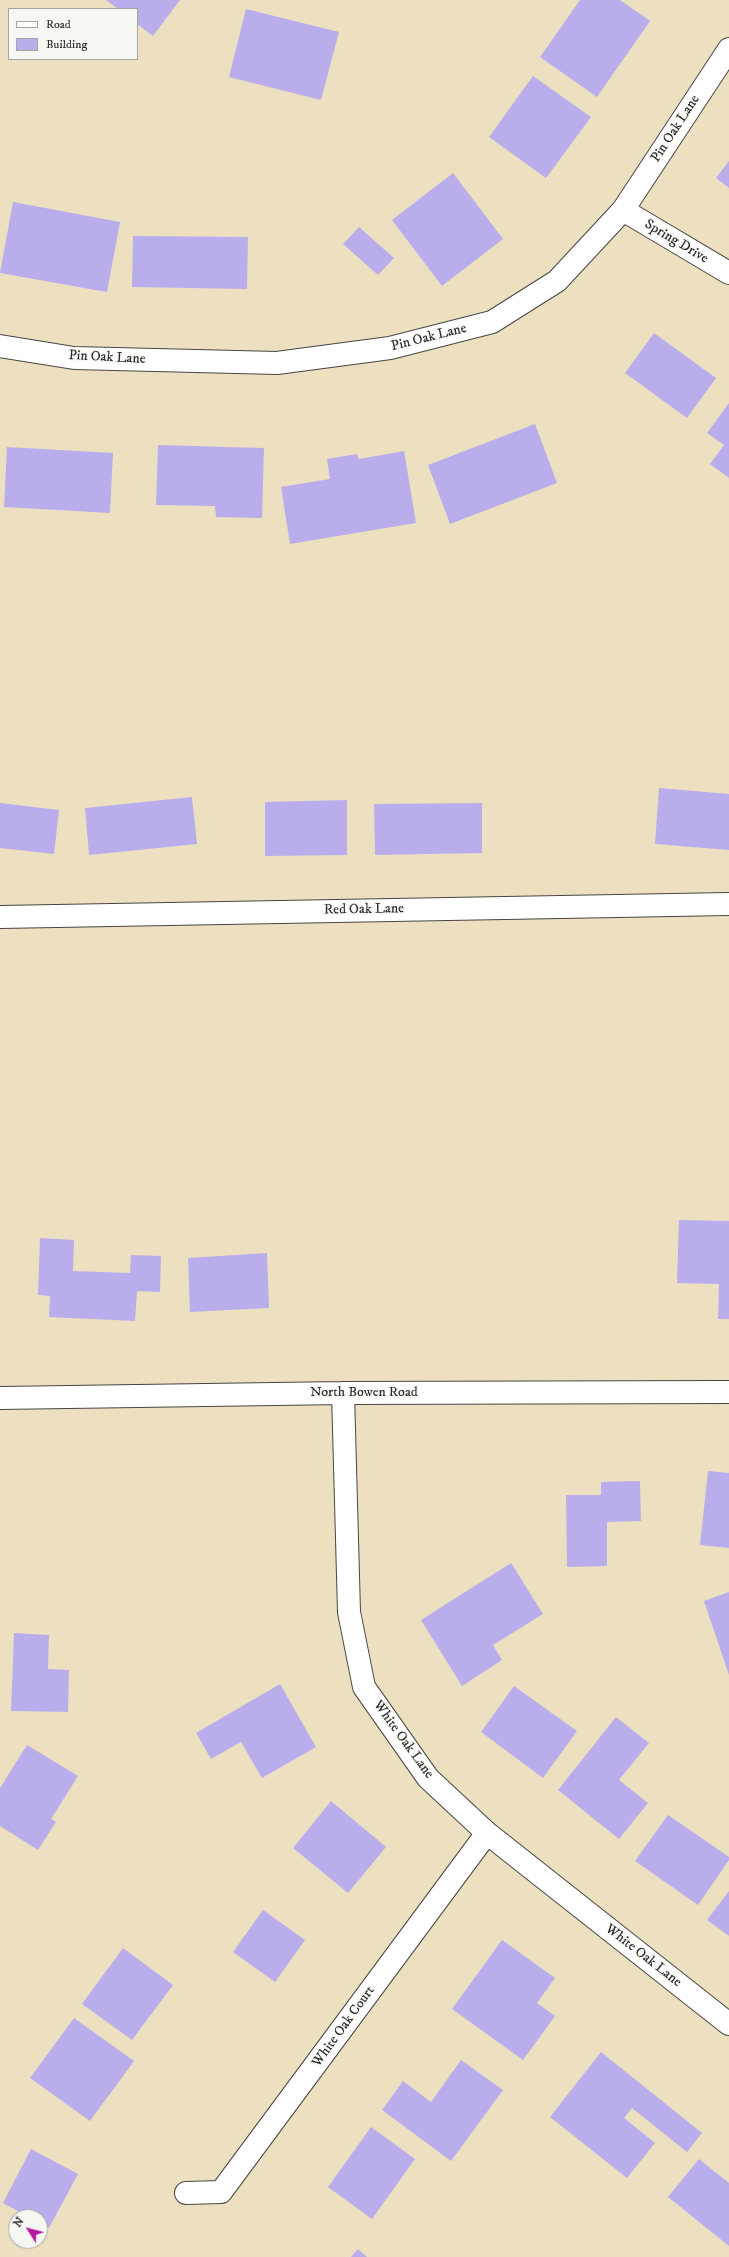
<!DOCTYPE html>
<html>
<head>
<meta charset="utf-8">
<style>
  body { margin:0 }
  #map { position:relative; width:729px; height:2257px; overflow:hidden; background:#ece0c1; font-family:"IM FELL DW Pica",serif }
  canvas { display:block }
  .legend { position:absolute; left:8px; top:8px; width:130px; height:52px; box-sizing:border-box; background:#f6f6f2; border:1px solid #a5a5a2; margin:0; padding:5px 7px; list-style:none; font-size:12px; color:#2b2b2b }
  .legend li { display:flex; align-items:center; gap:8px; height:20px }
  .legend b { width:20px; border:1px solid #a5a5a2 }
  .north { position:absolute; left:8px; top:2209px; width:40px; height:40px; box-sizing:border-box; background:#f6f6f2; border:1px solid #a5a5a2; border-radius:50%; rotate:306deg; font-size:11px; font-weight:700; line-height:16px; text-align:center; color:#2b2b2b }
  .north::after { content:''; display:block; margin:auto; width:14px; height:18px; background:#b5179e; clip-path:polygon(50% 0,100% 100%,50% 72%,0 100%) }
</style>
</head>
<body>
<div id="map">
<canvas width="729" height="2257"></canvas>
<ul class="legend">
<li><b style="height:5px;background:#fff"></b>Road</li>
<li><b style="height:11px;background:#b9adeb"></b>Building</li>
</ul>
<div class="north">N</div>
</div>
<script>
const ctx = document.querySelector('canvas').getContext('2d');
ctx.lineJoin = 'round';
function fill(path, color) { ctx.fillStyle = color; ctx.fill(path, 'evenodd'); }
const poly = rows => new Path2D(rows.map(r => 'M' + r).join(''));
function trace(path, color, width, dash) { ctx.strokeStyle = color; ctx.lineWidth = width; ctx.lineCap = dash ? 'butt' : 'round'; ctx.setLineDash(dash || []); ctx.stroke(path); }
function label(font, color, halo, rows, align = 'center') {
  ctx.font = font + ' "IM FELL DW Pica",serif'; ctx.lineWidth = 3; ctx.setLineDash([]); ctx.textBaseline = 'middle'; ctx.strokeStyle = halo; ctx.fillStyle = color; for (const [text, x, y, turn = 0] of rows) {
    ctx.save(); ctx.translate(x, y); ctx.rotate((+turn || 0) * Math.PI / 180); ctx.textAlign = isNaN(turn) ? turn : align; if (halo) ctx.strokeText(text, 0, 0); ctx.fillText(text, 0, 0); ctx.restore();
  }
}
fill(poly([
  [106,0,180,0,153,36,137,24,137,9,118,9],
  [580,0,620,0,650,21,597,97,540,57],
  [246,9,339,32,321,100,229,77],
  [533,76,591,117,546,178,489,137],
  [729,161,729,188,716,178],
  [453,173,503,239,442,286,392,220],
  [13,202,120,222,107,292,0,273],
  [359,227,394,258,378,275,343,244],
  [133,236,248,237,247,289,132,287],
  [654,333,716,378,687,418,625,373],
  [729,403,729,478,710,464,724,445,707,433],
  [535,424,557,483,450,524,428,465],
  [158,445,264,448,262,518,216,517,215,506,156,505],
  [7,447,113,453,110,513,4,507],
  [404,451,416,523,290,544,281,487,330,479,327,459,357,454,359,459],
  [659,788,729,794,729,850,655,844],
  [192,797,197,844,89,855,85,808],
  [347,800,347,855,265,856,265,802],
  [0,803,59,810,54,854,0,848],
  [482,803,482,853,375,855,374,804],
  [679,1220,729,1221,729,1319,718,1319,719,1284,677,1283],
  [40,1238,74,1240,73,1271,130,1273,131,1255,161,1256,160,1292,137,1291,135,1321,49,1317,50,1296,38,1295],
  [267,1253,269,1308,190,1312,188,1258],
  [708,1471,729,1473,729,1548,700,1545],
  [640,1481,641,1521,607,1522,607,1566,567,1567,566,1495,601,1495,601,1482],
  [511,1563,543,1614,493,1645,502,1660,462,1686,421,1620],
  [729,1592,729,1675,704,1601],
  [14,1633,49,1635,48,1669,69,1670,68,1712,11,1711],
  [280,1684,316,1747,262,1778,241,1742,211,1759,196,1733],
  [514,1686,577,1731,543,1778,481,1732],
  [616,1717,649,1743,619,1780,648,1803,619,1839,558,1790],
  [27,1745,78,1776,51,1819,56,1822,38,1850,0,1826,0,1788],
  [331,1801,386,1847,348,1893,293,1848],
  [668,1815,729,1857,729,1860,698,1905,635,1861],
  [729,1891,729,1936,707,1920],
  [263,1910,305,1940,275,1982,233,1952],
  [502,1940,555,1978,537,2003,555,2016,523,2060,452,2009],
  [123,1948,173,1985,132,2040,82,2004],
  [74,2018,134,2061,90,2121,30,2078],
  [601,2052,702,2133,687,2152,632,2108,624,2118,655,2143,627,2178,550,2117],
  [461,2060,503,2090,451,2161,382,2110,403,2081,431,2102],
  [371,2127,415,2159,372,2219,328,2187],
  [31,2149,78,2174,49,2228,40,2223,40,2217,29,2217,3,2203],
  [699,2159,729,2183,729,2246,668,2197],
  [358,2249,367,2257,351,2257]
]), '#b9adeb');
const minor = poly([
  [623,210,729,273],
  [0,346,74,358,277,363,390,348,492,322,557,281,623,210,729,49],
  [0,917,729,904],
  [343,1393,349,1612,364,1687,428,1778,487,1833,729,2024],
  [0,1398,343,1393,729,1392],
  [186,2193,221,2192,487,1833]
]);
trace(minor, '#484642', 24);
trace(minor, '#fff', 22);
label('14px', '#2b2b2b', '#f6f6f2', [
  ["Pin Oak Lane",676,129,-57],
  ["Spring Drive",676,242,31],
  ["Pin Oak Lane",429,338,-14],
  ["Pin Oak Lane",107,358,3],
  ["Red Oak Lane",364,910,-1],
  ["North Bowen Road",364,1393],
  ["White Oak Lane",403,1740,54],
  ["White Oak Lane",643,1956,38],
  ["White Oak Court",344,2027,-54]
]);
</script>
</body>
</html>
